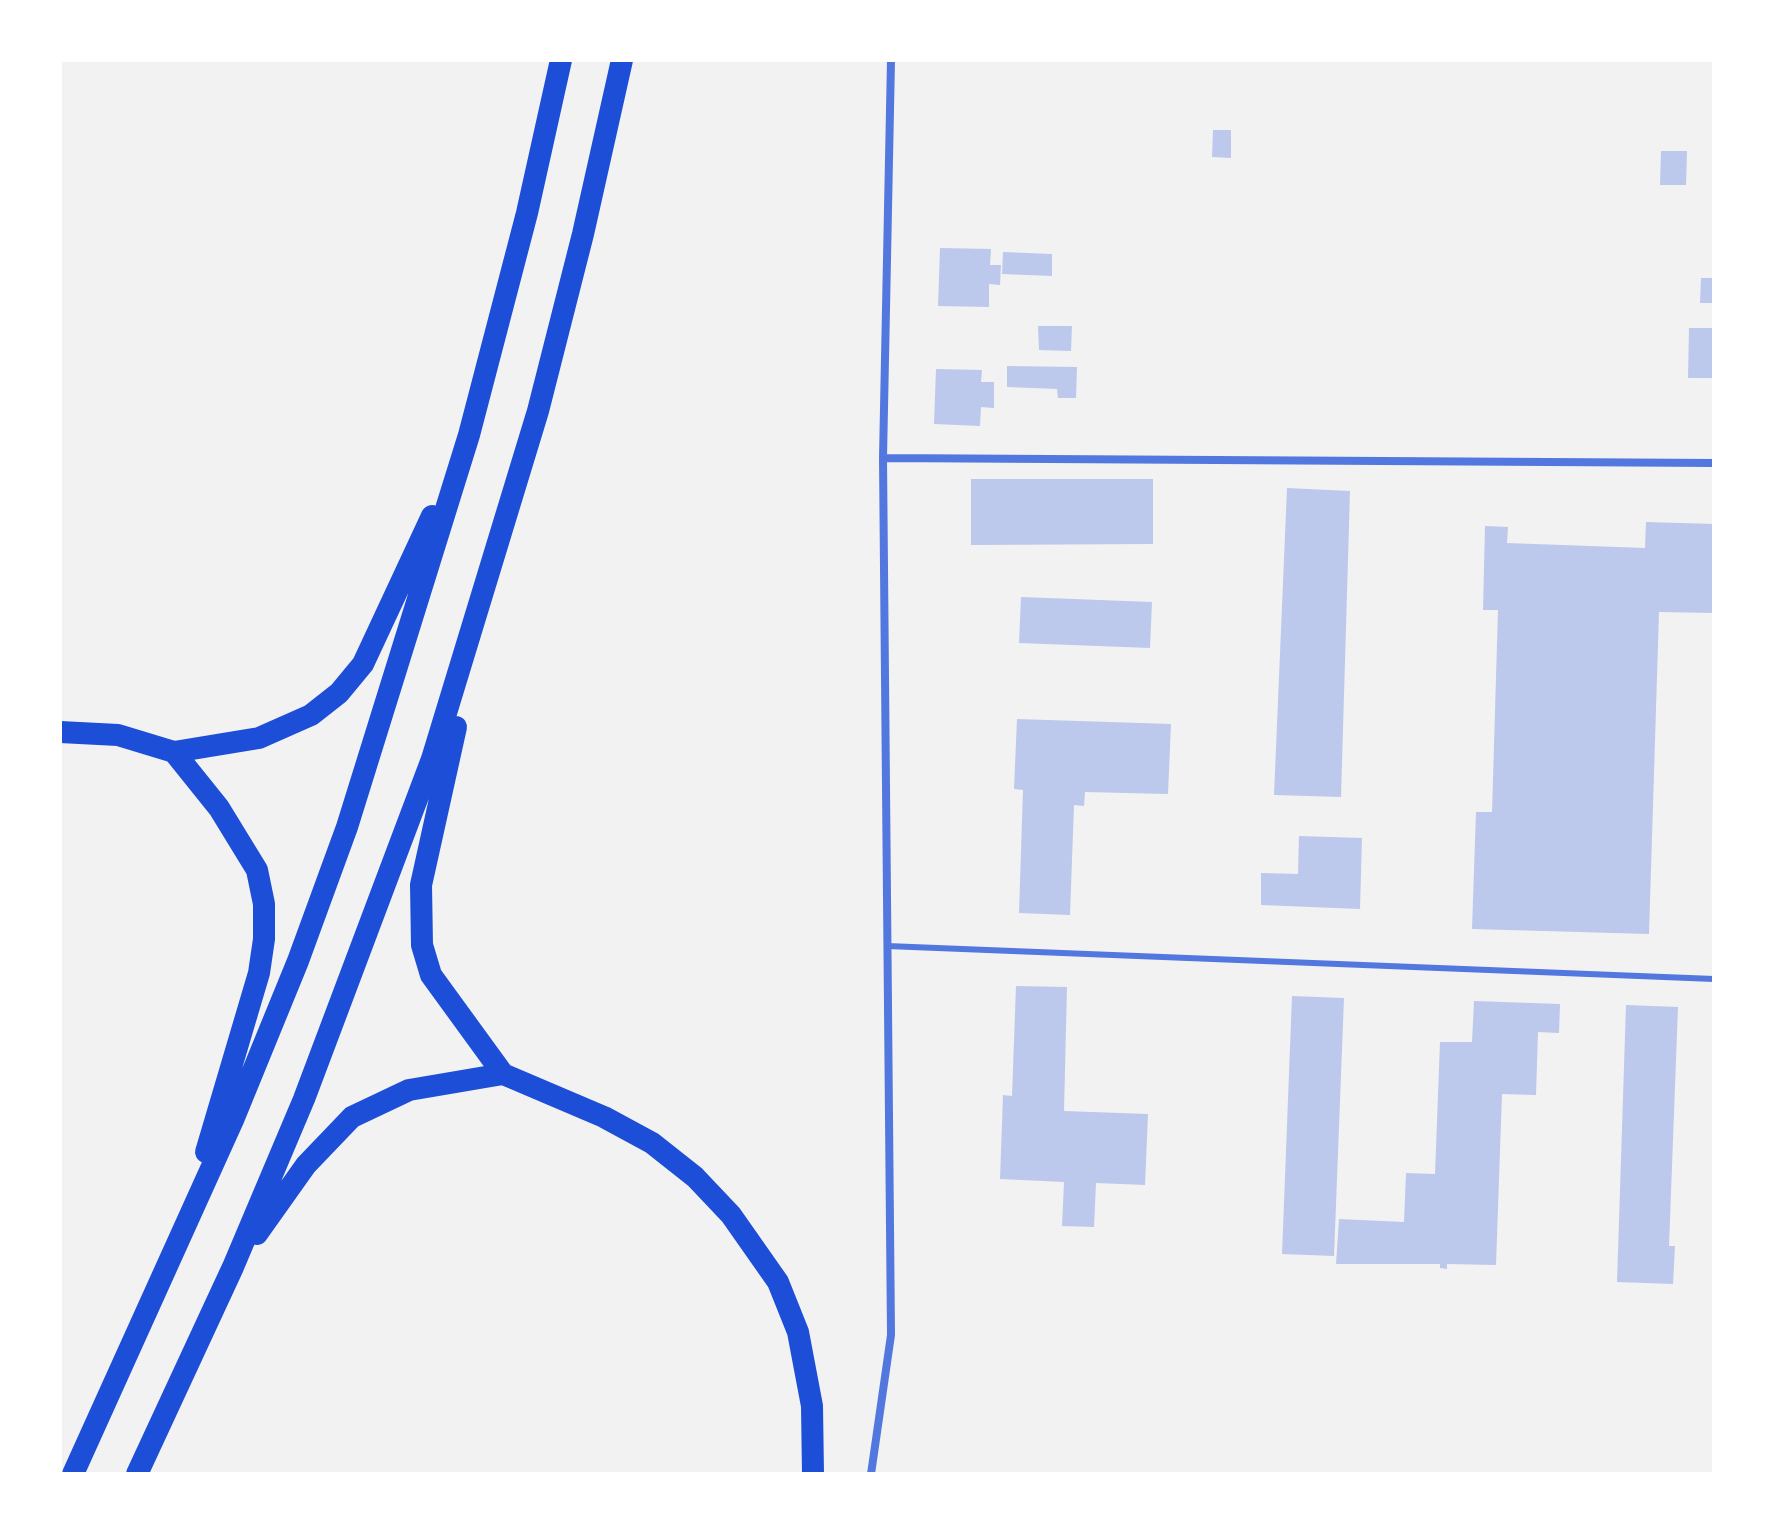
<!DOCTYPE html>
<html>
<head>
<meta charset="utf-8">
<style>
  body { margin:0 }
  #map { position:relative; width:1774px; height:1534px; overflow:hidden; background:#f2f2f2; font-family:Ubuntu,sans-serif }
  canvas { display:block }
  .frame { position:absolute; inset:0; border:62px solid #fff; pointer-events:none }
</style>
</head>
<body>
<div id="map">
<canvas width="1774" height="1534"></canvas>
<div class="frame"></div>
</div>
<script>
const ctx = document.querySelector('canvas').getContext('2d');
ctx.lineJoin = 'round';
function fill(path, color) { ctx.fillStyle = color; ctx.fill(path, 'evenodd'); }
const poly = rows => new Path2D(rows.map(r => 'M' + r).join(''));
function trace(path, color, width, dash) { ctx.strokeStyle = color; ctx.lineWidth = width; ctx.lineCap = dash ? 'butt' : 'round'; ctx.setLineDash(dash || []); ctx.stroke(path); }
fill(poly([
  [1213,130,1231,130,1231,158,1212,157],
  [1661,151,1687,151,1686,185,1660,185],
  [940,248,991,249,990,265,1001,265,1000,285,989,284,989,307,938,306],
  [1003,252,1052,254,1052,276,1002,274],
  [1701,278,1714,278,1714,303,1700,303],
  [1038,326,1072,326,1071,351,1039,350],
  [1689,328,1714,328,1714,378,1688,378],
  [1007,366,1077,367,1076,398,1058,398,1057,389,1007,387],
  [936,369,982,370,981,382,994,382,994,408,981,407,980,426,934,424],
  [971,479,1153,479,1153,544,971,545],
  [1287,488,1350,491,1341,797,1274,795],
  [1646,522,1714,524,1714,613,1659,612,1649,934,1472,929,1476,812,1492,812,1498,610,1483,610,1485,526,1508,527,1507,543,1645,548],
  [1021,597,1152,602,1150,648,1019,643],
  [1017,719,1171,724,1168,794,1085,792,1084,806,1074,805,1070,915,1019,913,1023,790,1014,789],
  [1299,836,1362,838,1360,909,1261,905,1261,873,1298,874],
  [1016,986,1067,987,1064,1111,1148,1114,1145,1185,1096,1183,1094,1227,1062,1226,1064,1182,1000,1179,1003,1095,1012,1096],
  [1292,996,1344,998,1334,1256,1282,1254],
  [1474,1001,1560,1004,1559,1033,1538,1032,1536,1095,1502,1094,1496,1265,1447,1264,1447,1269,1440,1268,1440,1264,1336,1264,1339,1219,1404,1222,1406,1173,1435,1174,1440,1042,1472,1042],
  [1626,1005,1678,1007,1669,1246,1675,1246,1673,1284,1617,1282]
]), '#bdc9ec');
trace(poly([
  [887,946,1714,979]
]), '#5277de', 6);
trace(poly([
  [883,458,1714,463],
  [871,1474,891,1335,883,458,891,60]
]), '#5277de', 8);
trace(poly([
  [456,727,421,885,422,945,431,975,503,1074,604,1117,652,1143,695,1177,731,1215,778,1282,798,1332,812,1406,813,1474],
  [60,732,118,735,174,752,259,738,311,715,339,693,363,664,432,516],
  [174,752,219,808,257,870,264,904,264,939,259,973,206,1152],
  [257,1234,306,1165,352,1117,409,1090,503,1074],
  [73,1474,233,1120,298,961,347,827,469,435,527,213,561,60],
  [137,1474,233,1267,304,1099,432,759,538,411,583,234,622,60]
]), '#1d4ed8', 22);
</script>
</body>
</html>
